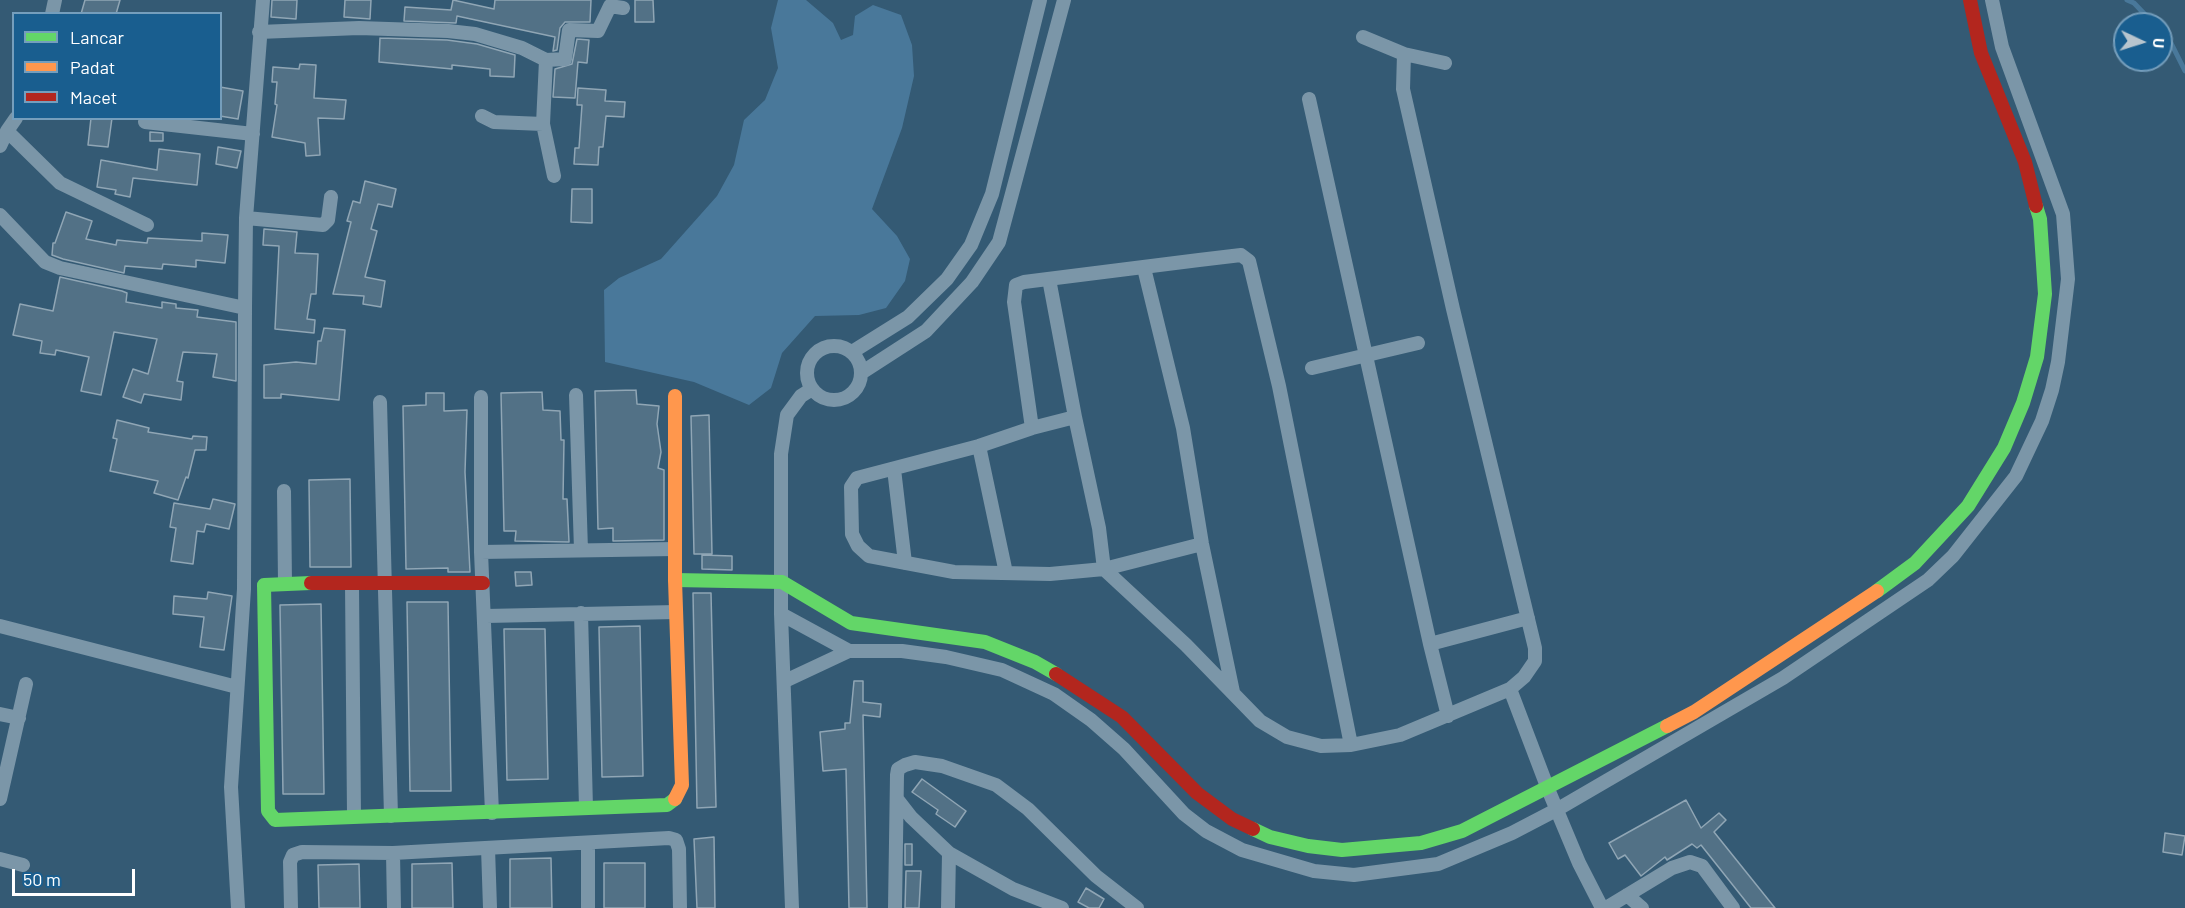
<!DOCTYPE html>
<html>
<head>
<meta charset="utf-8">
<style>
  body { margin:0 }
  #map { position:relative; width:2185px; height:908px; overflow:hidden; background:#345a74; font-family:Barlow,sans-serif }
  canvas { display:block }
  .legend { position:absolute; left:12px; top:12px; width:210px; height:108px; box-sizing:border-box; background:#195e8f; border:2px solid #759ebc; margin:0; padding:8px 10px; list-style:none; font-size:18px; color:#fff }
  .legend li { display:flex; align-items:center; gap:12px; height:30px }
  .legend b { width:30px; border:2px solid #759ebc }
  .north { position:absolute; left:2113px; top:12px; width:60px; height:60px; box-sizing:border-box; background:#195e8f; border:2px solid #759ebc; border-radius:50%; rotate:94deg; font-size:16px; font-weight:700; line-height:24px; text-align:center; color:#fff }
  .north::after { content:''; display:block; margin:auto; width:21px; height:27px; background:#b8c5ce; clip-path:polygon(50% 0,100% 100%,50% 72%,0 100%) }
  .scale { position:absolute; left:12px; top:869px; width:123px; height:27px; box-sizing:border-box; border:3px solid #fff; border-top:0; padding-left:8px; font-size:18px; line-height:21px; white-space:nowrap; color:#fff; -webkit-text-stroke:4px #195e8f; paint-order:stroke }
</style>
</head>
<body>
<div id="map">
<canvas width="2185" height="908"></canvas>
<ul class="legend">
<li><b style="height:8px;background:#63d668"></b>Lancar</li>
<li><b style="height:8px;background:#ff974d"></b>Padat</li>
<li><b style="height:8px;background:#b3261e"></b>Macet</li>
</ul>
<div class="north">U</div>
<div class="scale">50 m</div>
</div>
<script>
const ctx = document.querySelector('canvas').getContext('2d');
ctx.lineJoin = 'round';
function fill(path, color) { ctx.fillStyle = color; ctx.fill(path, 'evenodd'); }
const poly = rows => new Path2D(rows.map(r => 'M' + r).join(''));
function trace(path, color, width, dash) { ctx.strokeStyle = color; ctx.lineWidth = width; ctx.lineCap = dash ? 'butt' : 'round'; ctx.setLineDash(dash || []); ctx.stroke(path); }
fill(poly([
  [778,0,806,0,833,23,841,40,853,35,855,16,873,5,901,15,912,45,914,76,902,128,872,209,897,236,910,259,905,281,886,308,859,315,815,316,782,353,771,388,749,405,694,382,605,362,604,290,619,278,661,259,717,196,734,165,744,120,765,100,778,68,771,28]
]), '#49789a');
trace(poly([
  [2127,0,2134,3,2154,24],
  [2161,31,2169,39,2185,71]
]), '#49789a', 5);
const building = poly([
  [85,0,120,0,116,14,81,14,85,0],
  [272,0,297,0,296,19,271,17,272,0],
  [345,0,371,0,370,19,344,17,345,0],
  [453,0,494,9,495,0,591,0,590,22,565,22,560,28,557,50,553,51,555,37,457,16,456,23,404,21,405,7,451,10,453,0],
  [635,0,653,0,654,22,635,22,635,0],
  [380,38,447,40,477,44,515,55,514,77,490,76,490,69,452,65,452,69,379,62,380,38],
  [577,39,589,40,587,63,578,62,575,98,553,97,555,69,572,64,577,39],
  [300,64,316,65,314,98,346,100,344,119,318,118,320,155,306,156,305,143,272,137,277,105,275,104,277,82,272,82,273,67,299,69,300,64],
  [220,87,243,91,238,119,220,116,220,87],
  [578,88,606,90,605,101,625,102,624,117,606,116,603,147,599,147,598,165,574,164,575,148,579,148,582,105,577,105,578,88],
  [91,118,112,118,108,147,88,145,91,118],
  [150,132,163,133,163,141,150,141,150,132],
  [218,147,241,151,237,168,216,164,218,147],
  [159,149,200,154,197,185,133,178,130,197,115,194,116,190,97,187,101,160,157,170,159,149],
  [365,181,396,189,392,207,378,204,371,229,377,231,365,277,385,281,381,307,363,304,364,296,333,294,351,222,347,221,353,201,360,203,365,181],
  [572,189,592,189,592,223,571,222,572,189],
  [66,212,92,221,86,239,116,245,117,240,147,243,148,238,202,241,202,233,228,235,225,263,196,260,196,267,163,264,162,269,125,266,124,273,63,259,52,255,53,243,55,243,66,212],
  [264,229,297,232,295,253,318,254,316,294,311,294,307,319,315,320,314,333,275,329,279,246,263,245,264,229],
  [60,277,122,291,127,293,126,302,162,308,162,302,176,304,176,308,198,310,197,317,236,322,236,381,213,377,217,354,183,352,177,381,183,382,181,400,144,394,141,403,123,397,133,369,148,374,157,339,114,332,101,395,81,391,89,357,56,350,55,355,40,353,42,341,13,335,20,304,53,311,60,277],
  [324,328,345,330,339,400,281,394,281,398,264,398,264,365,296,362,316,364,318,341,321,341,324,328],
  [636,390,637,404,659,406,657,424,661,452,658,468,664,470,664,540,613,541,613,528,598,529,595,391,636,390],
  [542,392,543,410,560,411,561,440,564,440,563,499,567,499,569,542,515,541,516,531,504,531,501,393,542,392],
  [426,393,444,393,444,411,467,410,465,472,470,572,448,572,448,568,406,569,403,406,426,405,426,393],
  [709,415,712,554,694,554,691,416,709,415],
  [117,420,149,428,148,432,192,439,193,436,207,437,206,450,195,450,188,478,186,477,178,500,154,493,158,481,110,471,117,439,113,438,117,420],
  [350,479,351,567,310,567,309,480,350,479],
  [213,499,235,504,229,529,206,524,204,532,197,531,193,564,171,561,176,528,170,527,174,503,210,509,213,499],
  [702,555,732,556,732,570,702,569,702,555],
  [515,572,531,572,532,585,516,586,515,572],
  [208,592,232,596,224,650,200,647,204,617,173,614,174,596,207,599,208,592],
  [693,593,711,593,716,807,697,808,693,593],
  [407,602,448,602,451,791,410,791,407,602],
  [321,604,324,794,283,794,280,605,321,604],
  [640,626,643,776,602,777,599,627,640,626],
  [504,629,545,629,548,779,507,780,504,629],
  [854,681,863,681,863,702,881,704,880,717,863,715,867,908,849,908,846,769,823,771,820,732,845,729,845,723,850,723,854,681],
  [922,779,966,811,955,827,936,814,938,810,912,792,922,779],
  [1686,800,1701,828,1719,813,1726,820,1714,832,1775,908,1751,908,1701,845,1697,848,1692,844,1667,860,1665,857,1641,876,1625,855,1618,859,1609,843,1686,800],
  [2165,833,2185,836,2182,855,2163,852,2165,833],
  [714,837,715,908,697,908,694,839,714,837],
  [905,844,912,844,912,865,905,865,905,844],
  [551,858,552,908,510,908,510,859,551,858],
  [452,863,453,908,412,908,412,864,452,863],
  [604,863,645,863,645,908,604,908,604,863],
  [359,864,360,908,319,908,318,865,359,864],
  [906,871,921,871,919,908,905,908,906,871],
  [1086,888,1104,899,1099,908,1089,908,1078,902,1086,888]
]);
fill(building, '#527186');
trace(building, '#90a6b5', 1.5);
trace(poly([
  [52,14,55,0],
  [259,32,359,28,448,31,475,34,522,48,546,60],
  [1363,37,1404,54,1403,89,1453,309,1535,648,1535,661,1524,677,1510,689,1548,789,1579,863,1602,908],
  [1404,54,1445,63],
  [1309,99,1430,644],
  [482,116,494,122,543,124],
  [16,118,7,131,60,183,147,225],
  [145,122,253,134],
  [0,146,7,131],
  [554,176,543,124,546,60,565,59,569,30,598,31,610,6,623,8],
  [0,215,45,262,60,268,245,308,244,589,231,787,238,908],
  [246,218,323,225,328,220,331,197],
  [1144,268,1183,428,1202,544,1233,692],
  [1049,279,1075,417],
  [245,308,246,218,263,0],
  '807 373a27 27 0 1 1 54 0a27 27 0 1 1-54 0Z',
  [852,352,908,317,947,279,971,245,992,194,1040,0],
  [1312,368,1418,343],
  [861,373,926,331,972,282,999,242,1064,0],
  [576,395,581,550],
  [481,397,481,552,492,813],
  [380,402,391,816],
  [1032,428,1014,302,1016,285,1024,282,1199,260,1241,255,1249,261,1279,386,1351,745],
  [979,446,1006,573],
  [894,469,905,563],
  [284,491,285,584],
  [1202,544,1104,569,1050,574,954,572,869,556,858,546,852,534,851,487,857,478,979,446,1032,428,1075,417,1099,528,1104,569,1186,645,1260,721,1287,737,1321,746,1351,745,1400,735,1510,689],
  [481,552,675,549],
  [352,584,354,816],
  [581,613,586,808],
  [781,614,849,651],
  [486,616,676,612],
  [0,626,237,687],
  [785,681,849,651,902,651,946,657,1002,670,1054,694,1091,720,1124,749,1184,814,1206,831,1242,850,1314,871,1354,875,1438,864,1512,833,1558,809,1783,678,1928,580,1953,556,2016,476,2042,421,2052,390,2058,362,2068,279,2063,214,2002,47,1992,0],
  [0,714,19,718],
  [1448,716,1430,644,1528,618],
  [0,799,26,684],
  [897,799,911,817,949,853,1013,889,1062,908],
  [588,844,588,908],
  [488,848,490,908],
  [393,853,394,908],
  [0,859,23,865],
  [1627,895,1642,908],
  [291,908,290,862,293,855,302,852,393,853,669,838,676,840,679,849,680,908],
  [792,908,781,614,781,454,787,415,801,396,812,389],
  [895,908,897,775,898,769,905,765,915,762,942,766,996,785,1028,809,1096,876,1137,908],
  [948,908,949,853],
  [1606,908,1672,868,1690,862,1702,866,1733,908]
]), '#7b96a8', 14);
trace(poly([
  [675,580,782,582,851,623,985,642,1035,662,1056,674],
  [311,583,264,585,268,811,275,820,667,805,675,799],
  [1877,591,1915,563,1968,506,2004,448,2023,403,2037,357,2045,294,2040,219,2036,206],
  [1253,829,1270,837,1308,846,1342,850,1421,843,1462,831,1667,726]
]), '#63d668', 14);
trace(poly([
  [675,396,675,580,682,785,675,799],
  [1667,726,1694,712,1877,591]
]), '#ff974d', 14);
trace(poly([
  [1970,0,1981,53,2025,162,2036,206],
  [311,583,483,583],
  [1056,674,1122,717,1197,793,1232,819,1253,829]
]), '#b3261e', 14);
</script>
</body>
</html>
